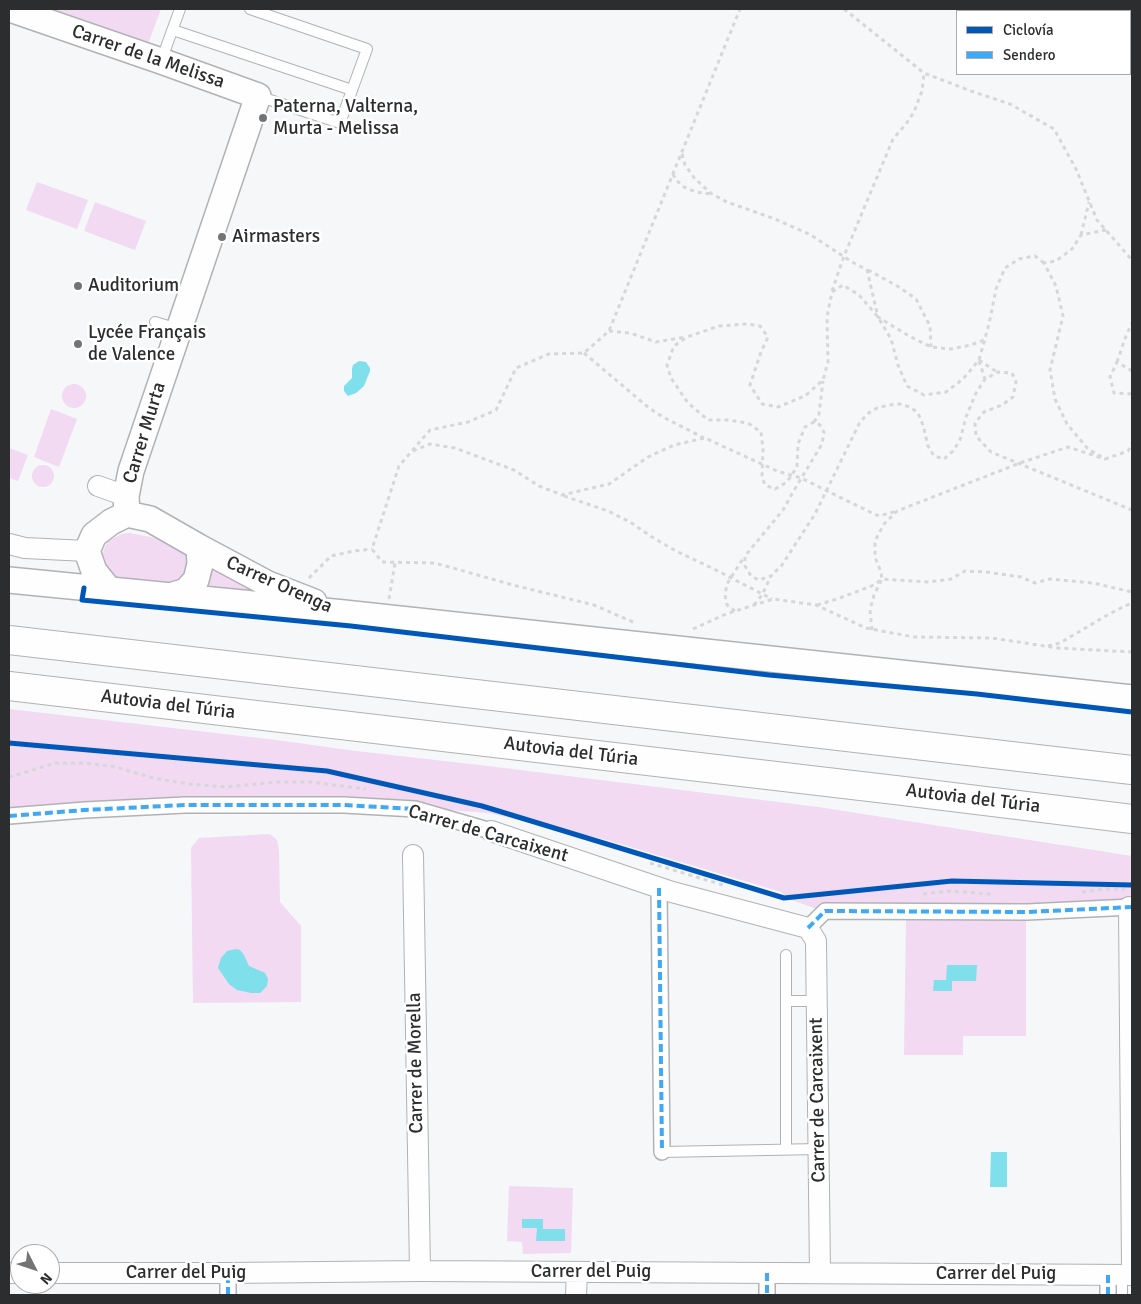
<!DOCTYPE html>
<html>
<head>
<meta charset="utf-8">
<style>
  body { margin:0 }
  #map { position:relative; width:1141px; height:1304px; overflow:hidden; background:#f5f7f9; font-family:Signika,sans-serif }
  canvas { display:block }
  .frame { position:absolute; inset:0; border:10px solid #2c2d2f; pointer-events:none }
  .legend { position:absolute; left:956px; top:10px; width:175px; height:65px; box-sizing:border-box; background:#fff; border:1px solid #ababac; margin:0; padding:6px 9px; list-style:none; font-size:15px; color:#2c2d2f }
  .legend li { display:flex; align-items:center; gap:10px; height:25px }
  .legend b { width:25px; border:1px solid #ababac }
  .north { position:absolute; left:10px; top:1244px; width:50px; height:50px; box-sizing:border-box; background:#fff; border:1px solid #ababac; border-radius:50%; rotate:131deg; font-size:14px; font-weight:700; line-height:20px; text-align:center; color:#2c2d2f }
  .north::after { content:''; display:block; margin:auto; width:18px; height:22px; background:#727476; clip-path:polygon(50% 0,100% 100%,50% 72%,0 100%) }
</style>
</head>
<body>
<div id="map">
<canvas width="1141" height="1304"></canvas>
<div class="frame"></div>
<ul class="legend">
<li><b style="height:6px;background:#0057b8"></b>Ciclovía</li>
<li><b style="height:6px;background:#3fa9f5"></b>Sendero</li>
</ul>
<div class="north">N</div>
</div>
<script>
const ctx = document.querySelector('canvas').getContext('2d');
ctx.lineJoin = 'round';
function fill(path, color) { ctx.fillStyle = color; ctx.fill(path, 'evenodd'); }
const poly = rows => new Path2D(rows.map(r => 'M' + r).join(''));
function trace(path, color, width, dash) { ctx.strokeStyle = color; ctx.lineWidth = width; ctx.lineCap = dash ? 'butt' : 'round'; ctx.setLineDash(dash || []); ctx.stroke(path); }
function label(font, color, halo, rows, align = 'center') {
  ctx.font = font + ' Signika,sans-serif'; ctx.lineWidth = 5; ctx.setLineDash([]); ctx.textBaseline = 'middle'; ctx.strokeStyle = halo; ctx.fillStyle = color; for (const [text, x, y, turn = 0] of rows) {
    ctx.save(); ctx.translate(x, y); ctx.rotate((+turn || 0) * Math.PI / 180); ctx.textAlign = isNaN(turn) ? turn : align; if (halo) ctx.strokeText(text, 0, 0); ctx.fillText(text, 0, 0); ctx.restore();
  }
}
fill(poly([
  [20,9,161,9,144,55],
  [37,182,88,200,77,229,26,210],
  [95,202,146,221,135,250,84,231],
  '62 396a12 12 0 1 1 24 0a12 12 0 1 1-24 0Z',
  [51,409,77,419,59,467,34,457],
  [9,448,28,455,18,481,9,478],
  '32 476a11 11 0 1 1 22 0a11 11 0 1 1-22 0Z',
  [129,533,182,543,194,560,176,589,115,580,102,561,102,553,108,541,122,534],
  [208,565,297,601,199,587],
  [9,709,276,740,356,751,488,766,818,807,1132,856,1132,905,836,916,789,899,781,892,607,840,489,813,381,805,9,818],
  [270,834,277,840,279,851,280,902,301,926,301,1002,193,1003,191,848,199,838],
  [1026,916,1026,1036,963,1036,963,1055,904,1055,906,918],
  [509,1186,573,1188,571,1253,523,1254,522,1242,507,1241]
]), '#f1daf2');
fill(poly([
  [359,361,366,362,370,368,370,371,364,386,356,393,348,396,344,391,344,386,352,378,352,369,353,365],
  [236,949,240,950,244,955,249,966,265,973,268,979,267,986,260,993,251,993,237,990,229,984,218,968,221,958,227,951],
  [947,965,977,965,976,981,952,981,952,991,933,991,934,980,946,980],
  [991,1152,1007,1152,1007,1187,990,1187],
  [522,1219,543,1219,543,1229,565,1229,565,1241,536,1241,537,1228,522,1228]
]), '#7fdfea');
const service = poly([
  [250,9,367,49,340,123,258,96],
  [173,30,352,90],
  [161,61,180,9],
  [155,322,178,329],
  [786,1001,816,1001],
  [786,1149,786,955],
  [662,1152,819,1149],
  [1122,1295,1122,1275]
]);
const pedestrian = poly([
  [9,816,85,810,185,805,344,805,415,809,491,831],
  [659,888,662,1152],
  [808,928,825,911,1027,912,1132,907],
  [767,1273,767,1295],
  [228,1295,228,1273],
  [1108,1295,1108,1275]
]);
const minor = poly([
  [98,486,126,496],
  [9,544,25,548,87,551],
  [491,831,672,892,808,928,816,941,820,1273],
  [413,855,420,1271],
  [1129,907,1132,1269],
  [9,1273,20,1273],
  [50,1273,228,1273,420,1271,1132,1275],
  [576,1295,577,1272]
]);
const tertiary = poly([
  [10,9,161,61,258,96,131,471,126,496,127,514],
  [127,514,150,519,199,547,268,584,314,602],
  [9,580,344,613,1132,698],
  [110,591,94,571,87,551,94,535,111,522,127,514],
  [170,596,186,591,196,580,200,564,199,547]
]);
const trunk = poly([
  [9,640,1132,770],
  [9,686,895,790,1132,819]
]);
trace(service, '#b1b2b4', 12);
trace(pedestrian, '#b1b2b4', 18);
trace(minor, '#b1b2b4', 22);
trace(tertiary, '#b1b2b4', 28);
trace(trunk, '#b1b2b4', 30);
trace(poly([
  [844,9,924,73,971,91,1010,104,1054,129,1076,169,1097,220,1132,260],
  [1066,9,1070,11],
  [1130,45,1132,47],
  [682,154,685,165,695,179,712,194,727,202,775,219,811,235,852,262,867,270,878,317,909,336,931,347,951,349,971,345,984,340],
  [673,174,676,180,684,187,696,192,712,194],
  [1106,230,1081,235,1072,249,1056,261,1044,263,1056,286,1063,316,1050,370,1055,399,1067,424,1088,449,1105,459,1128,451,1132,444],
  [1081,235,1089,202],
  [1044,263,1035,256,1019,259,1005,268,996,289,989,324,979,360,963,379,946,392,924,395,907,386,898,365,891,339,878,317,859,295,843,285,832,292,827,317,828,362,823,380,805,396,778,407,762,404,750,385,761,352,768,337,760,326,747,324,719,326,687,337,674,346,667,365,671,378,688,403,708,420,727,420,748,423,761,432,763,449,762,477,765,485,775,489,787,482,797,467,798,444,805,427,814,422,820,425,824,432,822,444,793,492,783,510,745,556,745,566,751,576,759,580,771,576,782,565,815,514,859,424,867,414,877,408,889,405,900,404,910,407,918,413,923,425,928,446,934,456,944,459,953,451,960,440,966,417,976,393,985,379,998,372,1012,373,1016,382,1013,397,1002,405,984,412,975,423,976,436,991,452,1132,510],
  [868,270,899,287,916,299,930,326,931,347],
  [832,291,844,256,893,139,906,124,914,112,922,91,924,73],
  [609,331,630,333,656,342,686,337],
  [584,353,649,408,663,417,704,438],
  [979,360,997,372],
  [979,361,985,379],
  [1117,362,1126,336,1132,323],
  [1132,371,1117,362,1110,377,1114,393,1132,394],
  [814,422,819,414,823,381],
  [413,451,430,444,455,448,514,470,539,486,562,495,609,484,648,457,674,445,705,438,777,471,801,478,870,512,879,516,897,511],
  [564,496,608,511,630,522,652,537,676,551,714,569,772,599],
  [309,578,331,556,354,551,372,549],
  [389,599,395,563],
  [754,605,762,595,771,576],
  [817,605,837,599,874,585,882,579,881,572,875,557,875,541,884,524,897,511,1020,463,1068,447,1105,459],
  [735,611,727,605,725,595,727,584,744,557],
  [633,622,594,605,513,585,435,563,382,562,372,549,399,466,430,430,468,422,496,410,516,368,549,354,584,353,609,331,740,9],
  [693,629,726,614,773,599,816,605,866,628,914,637,992,638,1058,648,1132,652],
  [872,630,870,610,874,595,882,579,929,582,951,579,965,571,986,572,1021,577,1035,583,1050,579,1093,583,1132,592],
  [1048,646,1060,643,1109,614,1125,606,1132,603],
  [9,777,56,763,84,763,116,767,153,778,189,784,226,787,277,782,310,782,366,789],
  [650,863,723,885],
  [1082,892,1104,889,1125,889],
  [923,894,949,891,991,894]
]), '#d6d7d7', 3, [4, 4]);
trace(service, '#fefefe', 10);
trace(pedestrian, '#fefefe', 15);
trace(minor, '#fefefe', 20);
trace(tertiary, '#fefefe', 25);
trace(trunk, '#fefefe', 28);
trace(poly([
  [9,816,85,810,185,805,344,805,415,809,491,831],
  [659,888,662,1152],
  [808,928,825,911,1027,912,1132,907],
  [767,1273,767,1295],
  [228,1295,228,1273],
  [1108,1295,1108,1275]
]), '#3fa9f5', 4, [8, 4]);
trace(poly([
  [84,588,82,600,351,626,769,675,977,694,1132,712],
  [9,743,327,771,482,806,784,898,952,881,1132,885]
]), '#0057b8', 5);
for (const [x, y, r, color] of [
  [263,118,5,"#727476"],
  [222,237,5,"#727476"],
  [78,286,5,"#727476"],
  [78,344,5,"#727476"]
]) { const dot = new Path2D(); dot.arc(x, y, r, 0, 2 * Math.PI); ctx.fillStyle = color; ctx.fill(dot); trace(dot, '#fff', 2); }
label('19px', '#2c2d2f', '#fff', [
  ["Carrer de la Melissa",148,57,19],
  ["Carrer Murta",145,433,-73],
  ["Carrer Orenga",279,585,24],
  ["Autovia del Túria",168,705,7],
  ["Autovia del Túria",571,752,7],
  ["Autovia del Túria",973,799,7],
  ["Carrer de Carcaixent",488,834,16],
  ["Carrer de Morella",416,1063,-91],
  ["Carrer de Carcaixent",818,1100,-91],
  ["Carrer del Puig",591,1272],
  ["Carrer del Puig",186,1273],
  ["Carrer del Puig",996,1274]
]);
label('19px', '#2c2d2f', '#fff', [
  ["Paterna, Valterna,",273,107],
  ["Murta - Melissa",273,129],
  ["Airmasters",232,237],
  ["Auditorium",88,286],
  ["Lycée Français",88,333],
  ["de Valence",88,355]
], 'left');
</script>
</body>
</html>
